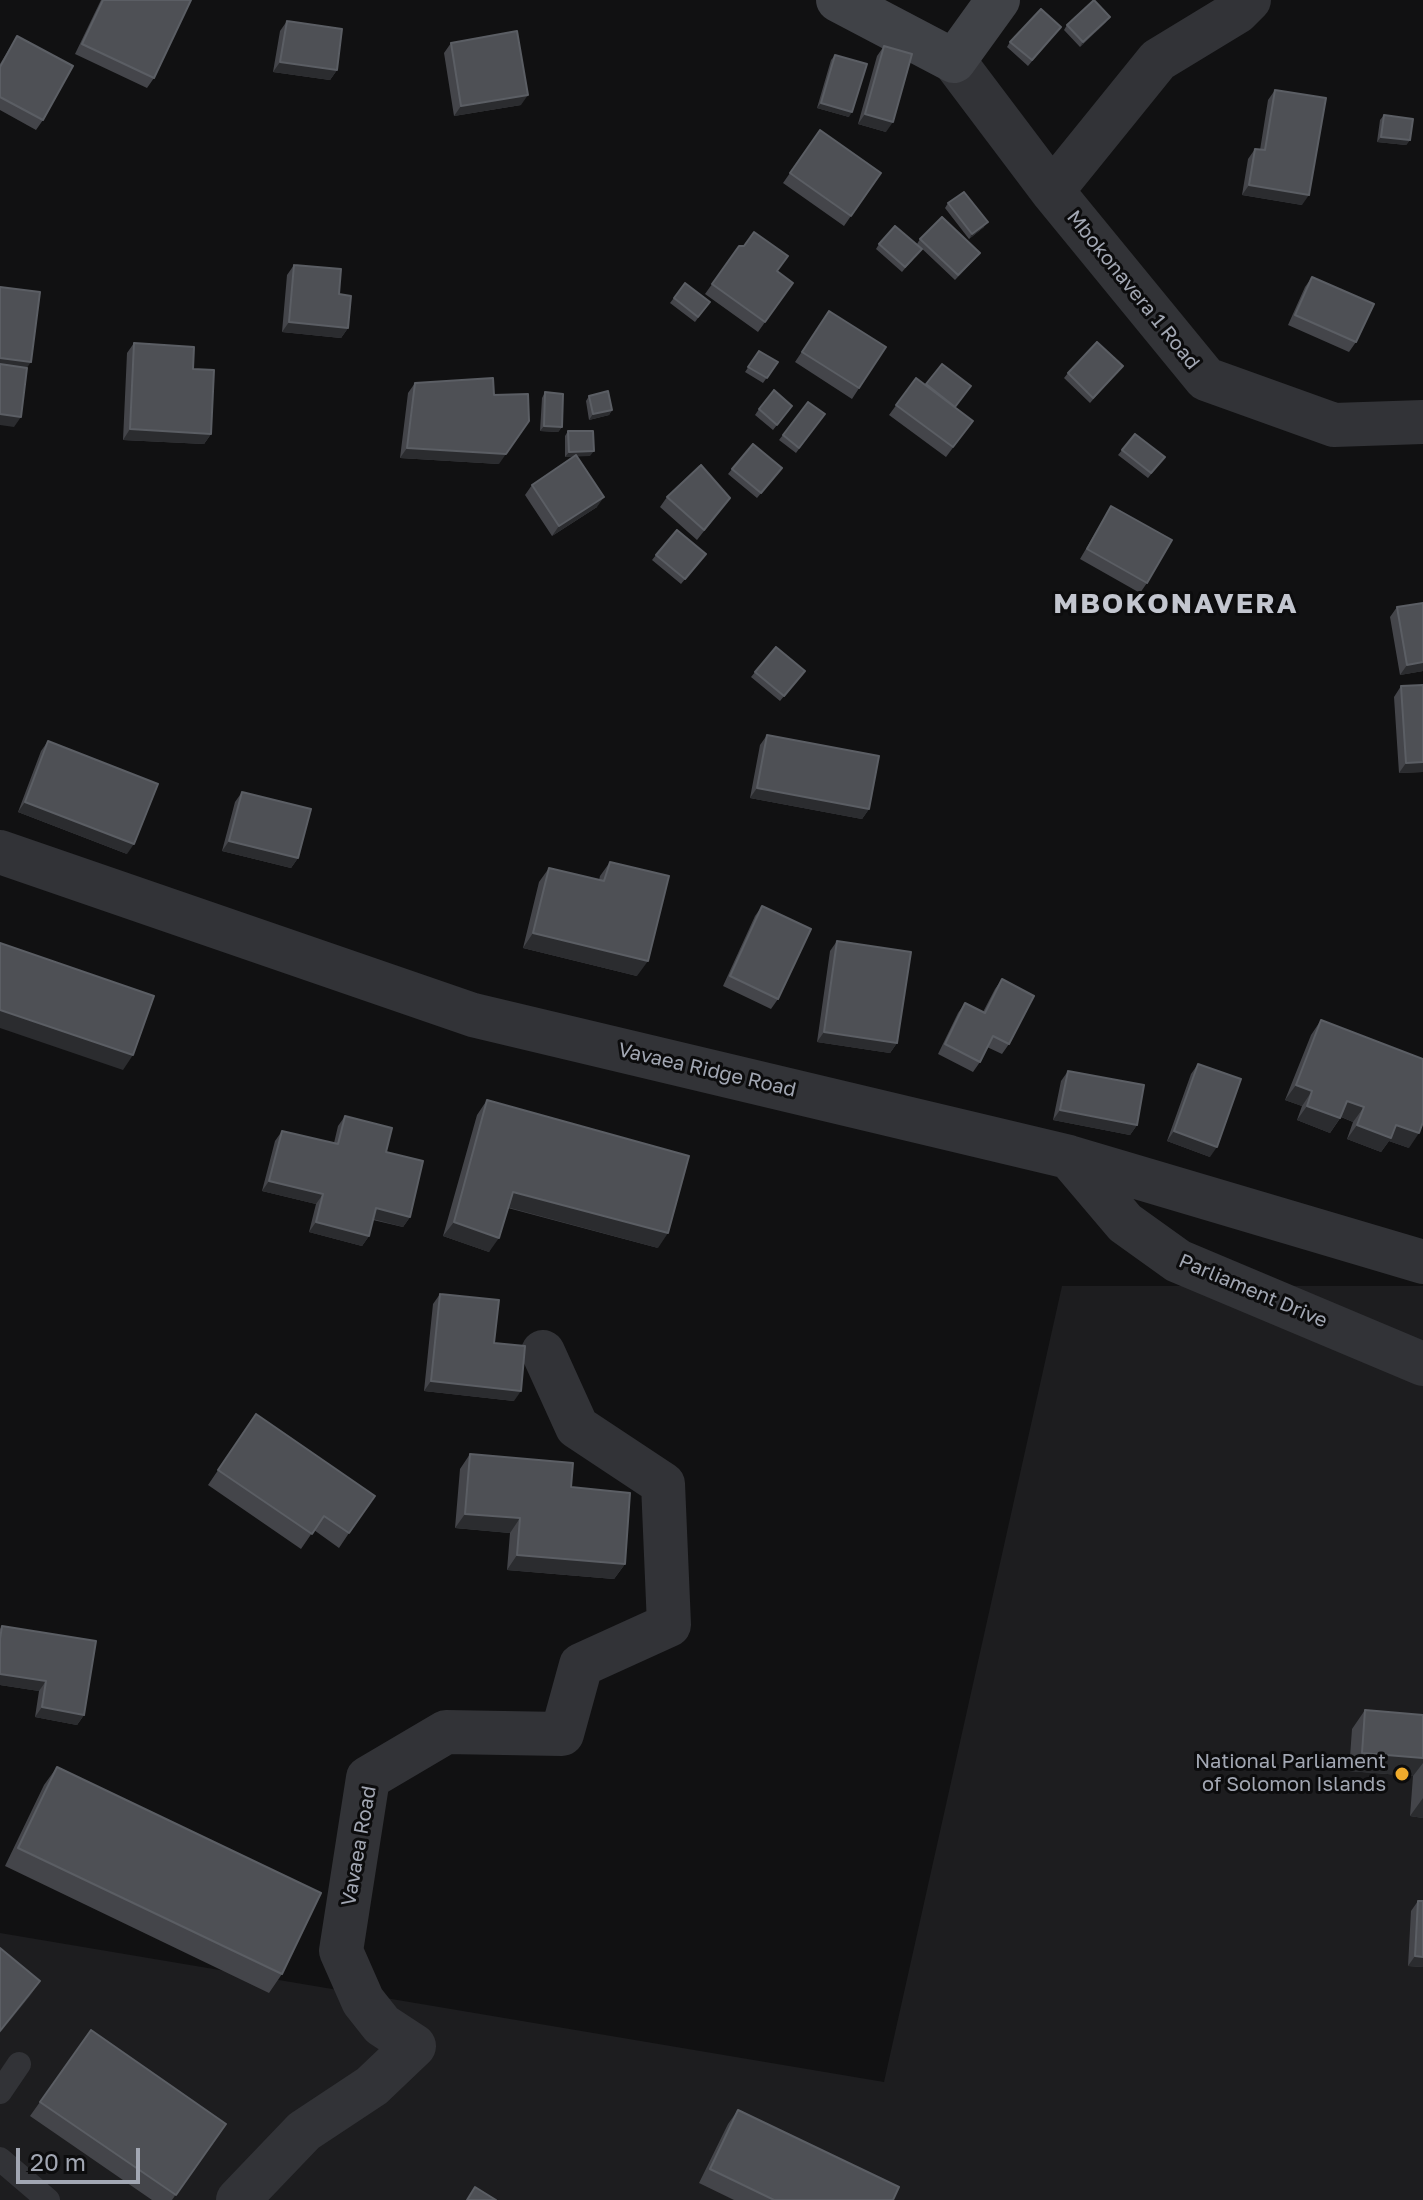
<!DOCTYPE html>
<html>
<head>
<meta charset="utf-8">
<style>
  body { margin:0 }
  #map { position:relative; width:1423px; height:2200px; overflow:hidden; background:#111112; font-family:"Golos Text",sans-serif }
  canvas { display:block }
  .scale { position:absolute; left:16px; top:2148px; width:124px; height:36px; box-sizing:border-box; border:4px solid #a2a7b3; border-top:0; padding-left:10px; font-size:24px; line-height:28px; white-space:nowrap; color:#a2a7b3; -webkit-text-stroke:6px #0c0c0d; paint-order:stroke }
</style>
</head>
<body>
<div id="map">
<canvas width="1423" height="2200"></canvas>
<div class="scale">20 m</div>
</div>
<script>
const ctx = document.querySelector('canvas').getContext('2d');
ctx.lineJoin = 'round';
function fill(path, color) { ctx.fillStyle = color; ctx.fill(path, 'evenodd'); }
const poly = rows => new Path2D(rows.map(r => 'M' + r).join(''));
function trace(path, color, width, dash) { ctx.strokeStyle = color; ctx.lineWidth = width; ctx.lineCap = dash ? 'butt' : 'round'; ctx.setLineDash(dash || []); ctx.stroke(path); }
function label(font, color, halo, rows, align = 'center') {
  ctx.font = font + ' "Golos Text",sans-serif'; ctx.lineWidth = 6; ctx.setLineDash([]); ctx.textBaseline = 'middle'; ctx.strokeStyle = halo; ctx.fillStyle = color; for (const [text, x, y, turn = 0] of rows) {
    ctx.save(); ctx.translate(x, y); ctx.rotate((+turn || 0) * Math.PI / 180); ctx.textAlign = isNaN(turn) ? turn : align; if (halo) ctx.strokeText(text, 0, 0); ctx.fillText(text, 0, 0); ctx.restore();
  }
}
fill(poly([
  [1062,1286,1423,1286,1423,2200,0,2200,0,1933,884,2082]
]), '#1d1d1f');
trace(poly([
  [0,2092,19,2064],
  [0,2159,48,2200]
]), '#323337', 24);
trace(poly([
  [954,61,1052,191,1206,379,1334,425,1423,422],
  [1052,191,1158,60,1237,12,1249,0],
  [0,852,473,1015,1069,1157,1423,1262],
  [1069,1157,1125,1223,1178,1261,1423,1364],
  [238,2200,304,2131,372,2086,414,2046,382,2025,363,2001,341,1951,368,1778,446,1732,562,1734,581,1665,669,1625,663,1484,577,1427,543,1352]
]), '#323337', 44);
trace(poly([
  [838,0,954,61,998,0]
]), '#404247', 44);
fill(poly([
  [101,0,191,0,154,78,147,88,75,54],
  [287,21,337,70,330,80,273,72,280,31],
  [1106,22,1080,47,1064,30,1067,25],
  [1061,27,1028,66,1007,47,1010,42],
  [17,36,43,120,36,130,0,110,0,64],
  [451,43,521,105,454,116,444,53],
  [884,46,886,132,858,124,877,56],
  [835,55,849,117,817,108,831,60],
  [1275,90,1302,205,1242,195,1248,159,1255,149,1260,150,1268,100],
  [1384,115,1410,140,1406,145,1377,142,1380,120],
  [820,130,881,173,844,226,783,183],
  [948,203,984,227,969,239,945,208],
  [920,239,976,258,955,280,917,244],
  [879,244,922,249,902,272,876,249],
  [739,246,744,246,793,283,758,332,705,294],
  [294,265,339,294,348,328,341,338,282,332,287,275],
  [1312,277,1356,342,1349,352,1288,325,1305,287],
  [685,283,710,302,695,322,670,303],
  [829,311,886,347,852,399,795,362],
  [134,343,193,369,211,434,204,444,123,440,127,353],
  [759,351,778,362,763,383,745,372],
  [942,364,955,407,973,421,946,457,889,415,916,378,925,385],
  [1123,366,1090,403,1064,378,1068,373],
  [415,383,499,464,400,458,408,393],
  [545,392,562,427,558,432,540,431,542,398],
  [589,396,612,410,609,415,589,420,586,401],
  [808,402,825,414,796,453,779,440],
  [792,406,773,430,755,415,759,409],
  [568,431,590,456,577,456,597,507,552,536,525,495,532,485,574,456,565,457,565,436],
  [1135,434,1165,457,1148,478,1118,455],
  [782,468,757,498,728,474,732,469],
  [667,497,730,498,697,540,660,507],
  [1111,506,1147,583,1140,593,1080,559],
  [656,555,702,559,681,584,652,560],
  [1397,607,1423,671,1400,675,1390,617],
  [805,671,780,701,751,677,755,672],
  [1423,685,1423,772,1399,773,1394,697,1401,686],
  [767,735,869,809,862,819,750,798,760,745],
  [48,741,127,854,18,812,41,751],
  [242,792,298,858,291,868,222,851,235,802],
  [610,862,637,976,523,948,539,882,549,868,599,880,600,876],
  [762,906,778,999,771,1009,723,986,755,916],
  [837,941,897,1043,890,1053,817,1042,830,951],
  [1002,979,1009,1044,1002,1054,987,1047,980,1062,973,1072,938,1054,958,1013,965,1003,983,1012,995,989],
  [1321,1020,1409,1148,1389,1141,1381,1152,1347,1139,1353,1122,1341,1117,1330,1133,1297,1120,1302,1106,1285,1100,1311,1035],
  [1198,1064,1210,1157,1167,1141,1191,1074],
  [1068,1071,1137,1125,1130,1135,1053,1120,1061,1081],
  [487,1100,658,1248,508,1208,489,1252,443,1236,477,1115],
  [345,1116,386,1152,410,1217,403,1227,373,1220,369,1236,362,1246,309,1232,316,1204,262,1191,275,1141,282,1131,334,1143,338,1126],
  [440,1294,494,1343,514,1401,424,1391,433,1304],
  [256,1414,349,1533,339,1548,314,1530,301,1549,208,1485],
  [470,1454,571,1487,625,1564,614,1579,507,1570,510,1533,455,1528,460,1469],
  [2,1626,84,1715,77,1725,35,1717,39,1691,0,1685,0,1629],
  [1365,1710,1423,1715,1423,1818,1410,1816,1413,1776,1349,1771,1352,1729],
  [57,1767,282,1974,269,1993,5,1866,44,1785],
  [1418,1901,1423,1967,1408,1966,1411,1911],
  [91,2030,226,2124,172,2200,152,2200,30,2116],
  [738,2110,893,2200,734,2200,699,2183,728,2124]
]), '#44454a');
fill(poly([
  [1110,17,1106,22,1080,47,1083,42],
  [280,62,337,70,330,80,273,72],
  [528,95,521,105,454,116,461,106],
  [821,103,852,112,849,117,817,108],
  [865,114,893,122,886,132,858,124],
  [1381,137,1410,140,1406,145,1377,142],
  [1249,185,1309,195,1302,205,1242,195],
  [988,222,984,227,969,239,972,234],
  [289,322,348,328,341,338,282,332],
  [0,358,31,362,24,372,0,369],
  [612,410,609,415,589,420,593,414],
  [0,414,21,417,14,427,0,425],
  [544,426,562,427,558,432,540,431],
  [130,429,211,434,204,444,123,440],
  [407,448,506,454,499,464,400,458],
  [594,451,590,456,565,457,569,452],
  [604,497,597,507,552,536,559,526],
  [1423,662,1423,671,1400,675,1407,665],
  [1423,762,1423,772,1399,773,1406,763],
  [757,788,869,809,862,819,750,798],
  [25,802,134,844,127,854,18,812],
  [229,841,298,858,291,868,222,851],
  [533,933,648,961,637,976,523,948],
  [0,1010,133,1055,123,1070,0,1028],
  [824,1032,897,1043,890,1053,817,1042],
  [1296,1085,1312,1091,1302,1106,1285,1100],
  [1347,1101,1364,1107,1353,1122,1337,1115],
  [1307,1106,1340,1118,1330,1133,1297,1120],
  [1060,1110,1137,1125,1130,1135,1053,1120],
  [1357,1125,1396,1125,1419,1133,1409,1148,1389,1141,1381,1152,1347,1139],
  [1174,1131,1217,1147,1210,1157,1167,1141],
  [269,1181,323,1194,316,1204,262,1191],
  [513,1192,668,1233,658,1248,503,1206],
  [376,1208,410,1217,403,1227,369,1218],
  [316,1222,369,1236,362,1246,309,1232],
  [454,1222,499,1238,489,1252,443,1236],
  [431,1381,521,1391,514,1401,424,1391],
  [465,1514,520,1518,510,1533,455,1528],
  [517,1555,625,1564,614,1579,507,1570],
  [0,1674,46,1681,39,1691,0,1685],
  [42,1707,84,1715,77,1725,35,1717],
  [1362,1753,1423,1758,1423,1763,1413,1776,1349,1771],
  [1423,1798,1423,1818,1410,1816],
  [1415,1956,1423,1957,1423,1967,1408,1966],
  [40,1981,30,1996,0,2033,0,2031]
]), '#2b2c2f');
const building = poly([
  [103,0,191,0,154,78,82,44,103,0],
  [1094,0,1110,17,1083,42,1067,25,1094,0],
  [1041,9,1061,27,1032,60,1010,42,1041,9],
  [287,21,342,29,337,70,280,62,287,21],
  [517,31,528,95,461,106,451,43,517,31],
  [17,36,73,66,43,120,0,97,0,67,17,36],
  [884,46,912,54,893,122,865,114,884,46],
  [835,55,867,64,852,112,821,103,835,55],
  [1275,90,1326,98,1309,195,1249,185,1255,149,1265,150,1275,90],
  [1384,115,1413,119,1410,140,1381,137,1384,115],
  [820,130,881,173,851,216,790,173,820,130],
  [964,192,988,222,972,234,948,203,964,192],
  [942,217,980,253,958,275,920,239,942,217],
  [895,226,922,249,905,267,879,244,895,226],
  [754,232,788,256,777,271,793,283,765,322,712,284,739,246,744,246,754,232],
  [294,265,341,269,339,294,351,296,348,328,289,322,294,265],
  [1312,277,1374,304,1356,342,1295,315,1312,277],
  [685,283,710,302,698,317,674,298,685,283],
  [0,287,40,292,31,362,0,358,0,287],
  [829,311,886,347,859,388,802,352,829,311],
  [1097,342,1123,366,1093,398,1068,373,1097,342],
  [134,343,194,347,193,369,214,370,211,434,130,429,134,343],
  [759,351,778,362,767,378,748,367,759,351],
  [0,364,27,368,21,417,0,414,0,364],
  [942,364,971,386,955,407,926,384,942,364],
  [493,378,494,395,528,394,529,421,506,454,407,448,415,383,493,378],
  [916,378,973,421,953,447,896,405,916,378],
  [774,390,792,406,777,425,759,409,774,390],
  [608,391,612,410,593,414,589,396,608,391],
  [545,392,563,394,562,427,544,426,545,392],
  [808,402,825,414,799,448,783,435,808,402],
  [568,431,593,431,594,451,569,452,568,431],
  [1135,434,1165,457,1151,473,1122,450,1135,434],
  [753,444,782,468,761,493,732,469,753,444],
  [576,455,604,497,559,526,532,485,576,455],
  [701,465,730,498,704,530,667,497,701,465],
  [1111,506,1172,540,1147,583,1087,549,1111,506],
  [677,530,706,554,685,579,656,555,677,530],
  [1423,603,1423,662,1407,665,1397,607,1423,603],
  [776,647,805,671,784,696,755,672,776,647],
  [1423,685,1423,762,1406,763,1401,686,1423,685],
  [767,735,879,756,869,809,757,788,767,735],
  [48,741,158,784,134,844,25,802,48,741],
  [242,792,311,809,298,858,229,841,242,792],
  [610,862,669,876,648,961,533,933,549,868,604,881,610,862],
  [762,906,811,929,778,999,730,976,762,906],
  [837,941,911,952,897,1043,824,1032,837,941],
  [0,943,154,996,133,1055,0,1010,0,943],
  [1002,979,1034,996,1009,1044,993,1036,980,1062,945,1044,965,1003,985,1013,1002,979],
  [1321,1020,1423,1059,1423,1122,1419,1133,1396,1125,1391,1138,1357,1125,1364,1107,1347,1101,1340,1118,1307,1106,1312,1091,1296,1085,1321,1020],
  [1198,1064,1241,1079,1217,1147,1174,1131,1198,1064],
  [1068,1071,1144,1085,1137,1125,1060,1110,1068,1071],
  [487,1100,689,1156,668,1233,513,1192,499,1238,454,1222,487,1100],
  [345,1116,392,1128,386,1152,423,1161,410,1217,376,1208,369,1236,316,1222,323,1194,269,1181,282,1131,338,1144,345,1116],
  [440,1294,499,1300,494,1343,525,1346,521,1391,431,1381,440,1294],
  [256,1414,375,1496,349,1533,324,1516,312,1534,218,1470,256,1414],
  [470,1454,573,1463,571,1487,630,1493,625,1564,517,1555,520,1518,465,1514,470,1454],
  [2,1626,96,1641,84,1715,42,1707,46,1681,0,1674,0,1639,2,1626],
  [1365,1710,1423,1715,1423,1758,1362,1753,1365,1710],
  [57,1767,321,1893,282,1974,18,1848,57,1767],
  [1418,1901,1423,1901,1423,1957,1415,1956,1418,1901],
  [0,1948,40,1981,0,2031,0,1948],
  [91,2030,226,2124,176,2195,40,2102,91,2030],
  [738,2110,899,2187,893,2200,774,2200,710,2169,738,2110],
  [475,2187,496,2200,467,2200,475,2187]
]);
fill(building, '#4e5055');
trace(building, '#5b5e64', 2);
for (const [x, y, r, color] of [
  [1402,1774,8,"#efab2c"]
]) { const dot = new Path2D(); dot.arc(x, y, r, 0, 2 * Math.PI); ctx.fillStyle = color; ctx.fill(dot); trace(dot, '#0c0c0d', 3); }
label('20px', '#a2a7b3', '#0c0c0d', [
  ["Mbokonavera 1 Road",1133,290,51],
  ["Vavaea Ridge Road",707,1070,13],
  ["Parliament Drive",1253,1291,23],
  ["Vavaea Road",359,1846,-80]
]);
label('20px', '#a2a7b3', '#0c0c0d', [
  ["National Parliament",1386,1762],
  ["of Solomon Islands",1386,1785]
], 'right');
ctx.letterSpacing = '2px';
label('bold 28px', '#c3c6cf', '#0c0c0d', [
  ["MBOKONAVERA",1176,604]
]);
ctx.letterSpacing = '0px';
</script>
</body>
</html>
